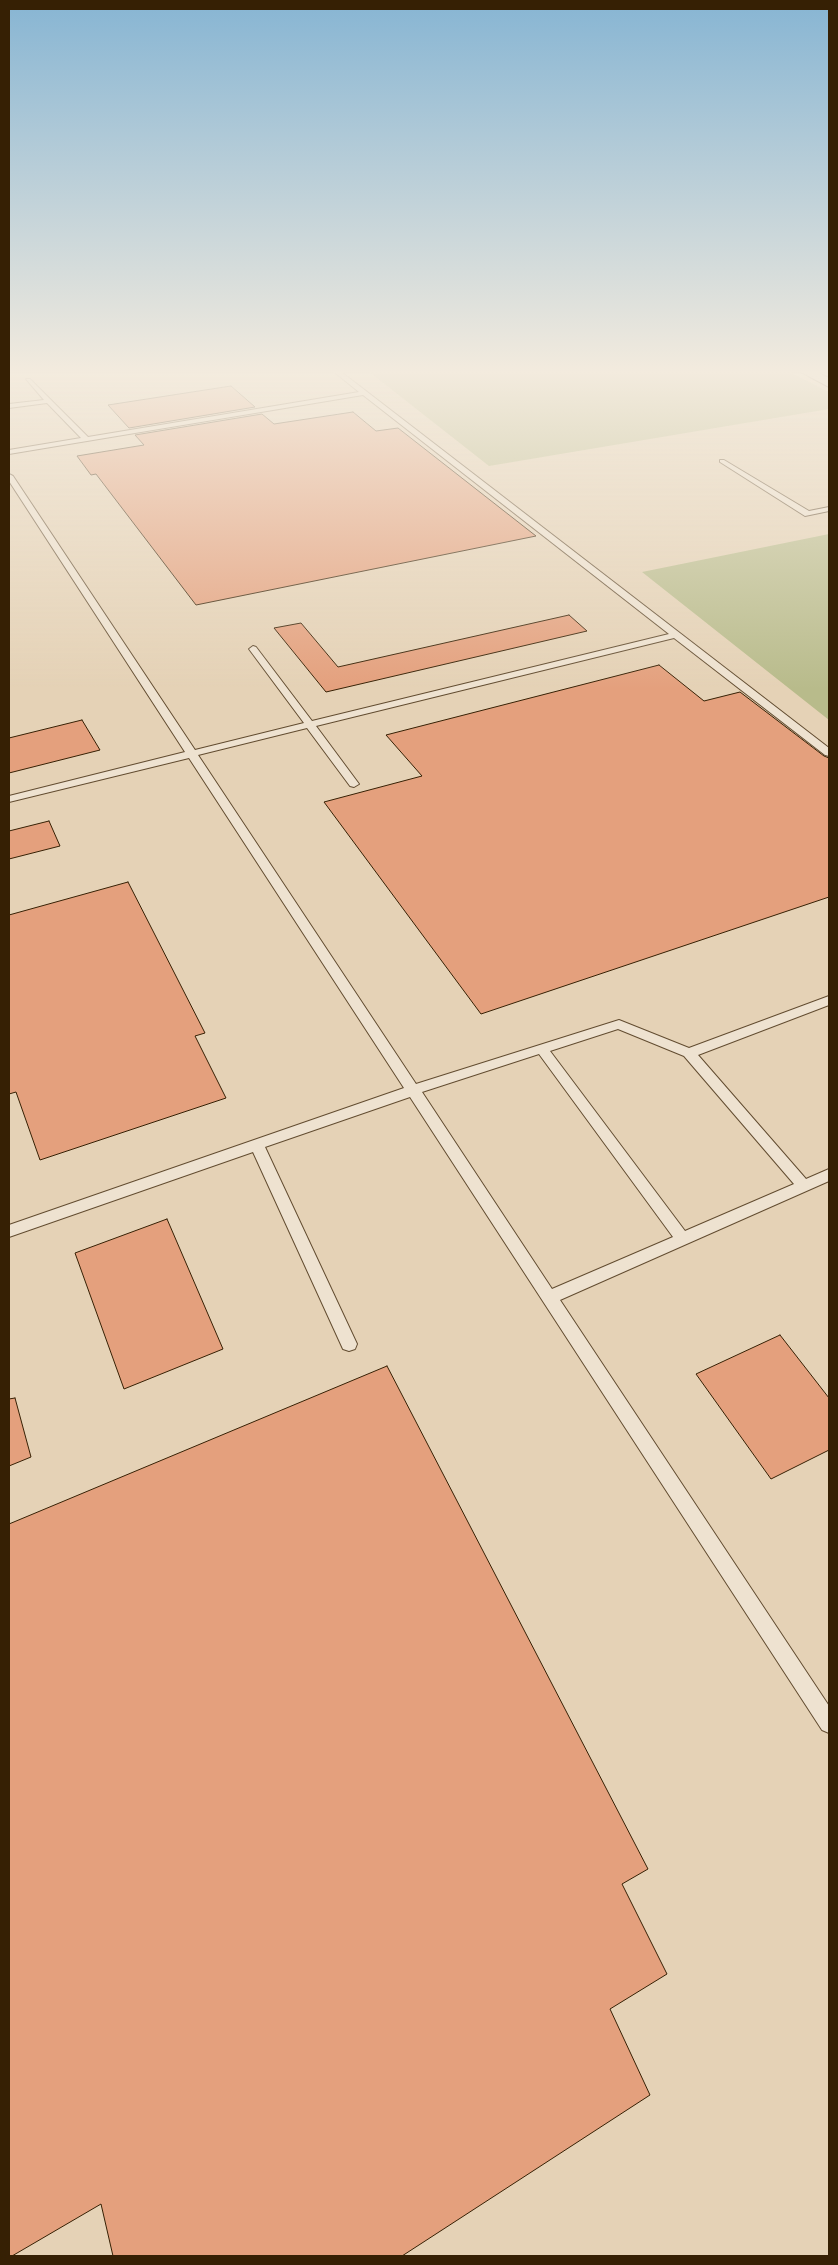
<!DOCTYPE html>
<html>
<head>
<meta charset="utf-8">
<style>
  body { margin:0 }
  #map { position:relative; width:838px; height:2265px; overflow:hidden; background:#e5d2b6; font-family:Vollkorn,serif }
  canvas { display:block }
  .frame { position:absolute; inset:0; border:10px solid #362004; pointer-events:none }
</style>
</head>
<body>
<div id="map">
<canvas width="838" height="2265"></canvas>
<div class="frame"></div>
</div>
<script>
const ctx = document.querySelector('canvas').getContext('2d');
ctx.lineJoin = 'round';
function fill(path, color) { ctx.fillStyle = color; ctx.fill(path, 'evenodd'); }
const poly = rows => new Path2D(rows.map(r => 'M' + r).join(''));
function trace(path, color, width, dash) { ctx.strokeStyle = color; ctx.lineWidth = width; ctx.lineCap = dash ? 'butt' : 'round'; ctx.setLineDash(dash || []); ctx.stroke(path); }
fill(poly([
  [368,371,788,371,829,392,829,409,489,466],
  [829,534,829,720,642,572]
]), '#b8bb8b');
const building = poly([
  [231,386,255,407,129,428,108,405,231,386],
  [353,412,376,431,398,428,536,536,196,605,96,474,91,475,77,456,144,445,135,435,262,414,274,424,353,412],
  [569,615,587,631,326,692,274,628,301,623,338,667,569,615],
  [659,665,704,701,740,692,824,756,829,758,829,897,481,1014,324,802,422,776,386,735,659,665],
  [82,720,100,750,9,773,9,738,82,720],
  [49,821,60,846,9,859,9,831,49,821],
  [128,882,205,1033,195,1036,226,1098,40,1160,16,1092,9,1094,9,915,128,882],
  [167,1219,223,1349,124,1389,75,1253,167,1219],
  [780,1335,829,1398,829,1450,771,1479,696,1374,780,1335],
  [387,1366,648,1869,622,1884,667,1974,610,2009,650,2095,402,2256,113,2256,101,2204,12,2256,9,2256,9,1524,387,1366],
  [15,1398,31,1457,9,1466,9,1399,15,1398]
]);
fill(building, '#e4a07d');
trace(building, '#362004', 1);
const lane = poly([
  [333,371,340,371,829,748,829,756,825,755,674,638,316,726,359,784,354,787,350,786,307,728,198,755,416,1084,619,1020,689,1048,829,996,829,1005,698,1055,806,1179,829,1169,829,1181,560,1300,829,1706,829,1733,822,1730,410,1097,265,1147,357,1344,355,1349,349,1351,343,1349,253,1152,9,1237,9,1225,404,1088,189,758,9,802,9,796,185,752,9,481,9,474,13,476,195,750,304,723,249,649,253,646,256,647,312,721,669,634,363,395,9,454,9,450,81,438,47,403,9,408,9,404,44,400,26,379,30,379,88,437,359,392,333,371],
  [618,1029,684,1056,794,1184,685,1231,550,1051,618,1029],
  [539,1054,673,1237,552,1289,422,1092,539,1054],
  [720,460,724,460,809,511,829,507,829,511,805,516,720,462,720,460]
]);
const secondary = poly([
  [799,371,815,371,829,378,829,387,799,371]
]);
trace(lane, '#624c30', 2);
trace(secondary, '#362004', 2);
fill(lane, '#eee2d0');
fill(secondary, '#eee2d0');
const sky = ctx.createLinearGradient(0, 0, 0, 689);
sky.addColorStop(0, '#87b5d3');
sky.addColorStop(0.54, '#f3ebde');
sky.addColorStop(1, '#f3ebde00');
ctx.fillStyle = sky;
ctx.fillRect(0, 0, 838, 689);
</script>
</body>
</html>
